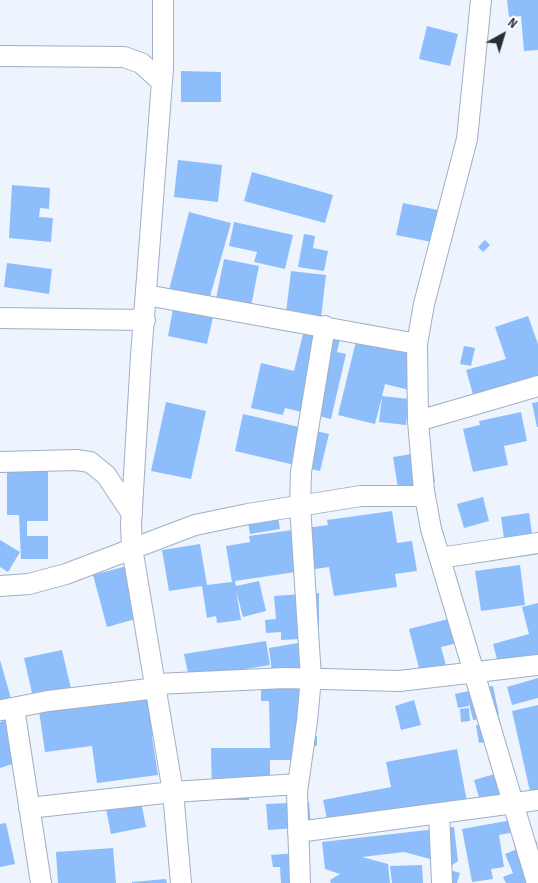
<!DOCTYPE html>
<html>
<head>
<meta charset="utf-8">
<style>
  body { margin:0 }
  #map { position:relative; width:538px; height:883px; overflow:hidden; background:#edf4fd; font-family:"Sofia Sans Condensed",sans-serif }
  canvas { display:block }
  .north { position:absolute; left:478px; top:10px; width:50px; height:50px; -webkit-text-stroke:4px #fff; paint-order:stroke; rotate:39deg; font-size:14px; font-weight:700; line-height:20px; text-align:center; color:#272e36 }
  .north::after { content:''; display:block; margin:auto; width:18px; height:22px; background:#272e36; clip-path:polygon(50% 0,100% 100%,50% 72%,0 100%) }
</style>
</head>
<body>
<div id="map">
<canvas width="538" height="883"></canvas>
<div class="north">N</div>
</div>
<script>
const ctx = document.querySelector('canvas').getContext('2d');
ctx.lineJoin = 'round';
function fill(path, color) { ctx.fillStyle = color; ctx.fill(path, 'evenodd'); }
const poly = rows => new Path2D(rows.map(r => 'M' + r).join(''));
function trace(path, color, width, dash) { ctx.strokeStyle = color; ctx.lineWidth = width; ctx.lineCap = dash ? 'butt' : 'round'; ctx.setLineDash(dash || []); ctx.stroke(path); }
fill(poly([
  [507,0,538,0,538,50,524,51,521,16,509,17],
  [427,26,458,34,450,66,419,59],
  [181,71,221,72,221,102,181,102],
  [178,160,222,165,218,202,174,197],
  [252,172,333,195,325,223,244,201],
  [12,185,50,188,49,209,40,208,39,217,53,218,51,242,9,238],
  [403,203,448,212,442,244,396,235],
  [189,212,231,223,209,300,169,290],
  [234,222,293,235,285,269,254,262,257,252,229,246],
  [304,234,315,236,313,248,328,251,324,271,298,267],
  [485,240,490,245,483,252,478,247],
  [224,259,259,266,251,306,216,299],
  [7,263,52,269,49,294,4,287],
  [291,271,326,275,321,318,286,313],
  [173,309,213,317,207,344,168,336],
  [528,316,538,344,538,378,476,405,466,370,506,359,495,327],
  [304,330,340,339,337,352,346,354,331,419,285,408,283,415,251,408,261,363,294,371],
  [357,337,422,353,413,391,385,384,382,396,409,399,406,425,379,422,382,397,375,424,338,415],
  [464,346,475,348,471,366,460,364],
  [166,402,206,411,191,479,151,471],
  [538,402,538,427,537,427,532,403],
  [521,412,527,441,504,446,508,465,473,472,463,429,480,425,479,421],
  [243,414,329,434,320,471,235,451],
  [430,451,435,482,398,488,393,457],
  [48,464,48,521,27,521,27,536,48,536,48,559,21,559,19,515,7,515,7,465],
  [483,497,489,521,464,528,457,504],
  [277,511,280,529,250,534,247,515],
  [392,511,397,543,412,541,417,571,395,574,397,587,334,596,329,567,235,581,236,586,259,581,266,611,243,617,236,590,241,620,217,623,216,616,207,618,202,586,169,591,162,550,200,544,207,585,232,582,226,546,250,542,249,536,328,525,327,520],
  [529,513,532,534,504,539,501,517],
  [0,540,20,552,8,572,0,567],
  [138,563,153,614,107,627,93,575],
  [520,565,525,605,481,611,475,571],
  [319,593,319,632,299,633,300,639,281,640,281,632,266,633,265,620,276,619,274,596],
  [538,603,538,661,500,671,493,644,529,634,522,607],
  [464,615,470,640,441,647,448,673,422,680,409,629],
  [266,641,270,665,189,678,184,654],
  [298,643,302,667,272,672,269,648],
  [62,650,72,693,34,702,24,658],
  [0,660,12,702,0,705],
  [538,678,538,698,512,705,507,687],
  [493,686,499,715,473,720,469,703,469,706,458,708,455,694],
  [261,687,315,687,303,736,317,736,317,746,304,746,304,760,270,760,270,785,249,785,249,800,212,800,211,748,270,748,269,701,261,701],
  [157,695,162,735,152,737,158,775,97,783,92,746,45,752,39,711],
  [414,700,421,725,401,730,395,706],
  [538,705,538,794,531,796,512,711],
  [469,708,470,721,461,722,460,709],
  [499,717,502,739,479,743,476,725,479,725,479,721],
  [6,720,17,753,28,759,0,768,0,722],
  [457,749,468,807,329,829,323,800,391,787,386,762],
  [512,769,520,797,482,808,474,780],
  [141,802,146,827,111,834,106,809],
  [309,802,311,827,268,830,266,804],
  [523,818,526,830,499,835,504,867,491,869,493,879,472,882,462,829],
  [6,823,15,864,0,867,0,824],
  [454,827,458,861,447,869,460,873,457,883,432,883,430,859,404,852,362,857,388,864,390,883,331,883,330,880,340,874,325,869,322,842],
  [537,841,538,880,530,883,506,883,503,877,513,873,505,854],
  [113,848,116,883,58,883,56,852],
  [308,852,311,883,281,883,280,867,273,867,271,855],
  [422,865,423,883,392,883,390,866],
  [166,879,167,883,132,883,132,882]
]), '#8ebdfb');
const minor = poly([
  [163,0,163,68,141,356,131,525,132,548,173,792,181,883],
  [0,56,124,57,141,63,162,82],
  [146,295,417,344,418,421,538,386],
  [0,318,145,320],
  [417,344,424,304,467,139,481,0],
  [418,421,424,491,431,529,537,883],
  [0,462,76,460,90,462,106,475,132,514],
  [440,558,538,543],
  [0,586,29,584,66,574,195,525,248,514,361,496,425,496],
  [157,684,285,678,399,681,538,665],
  [14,708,41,883],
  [2,710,48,701,157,688],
  [29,808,173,792,298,784],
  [439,813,442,883],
  [298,832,538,800],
  [300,883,297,792,307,721,311,678,300,505,301,472,325,326]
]);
trace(minor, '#a0afc4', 22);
trace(minor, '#fff', 20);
</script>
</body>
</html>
